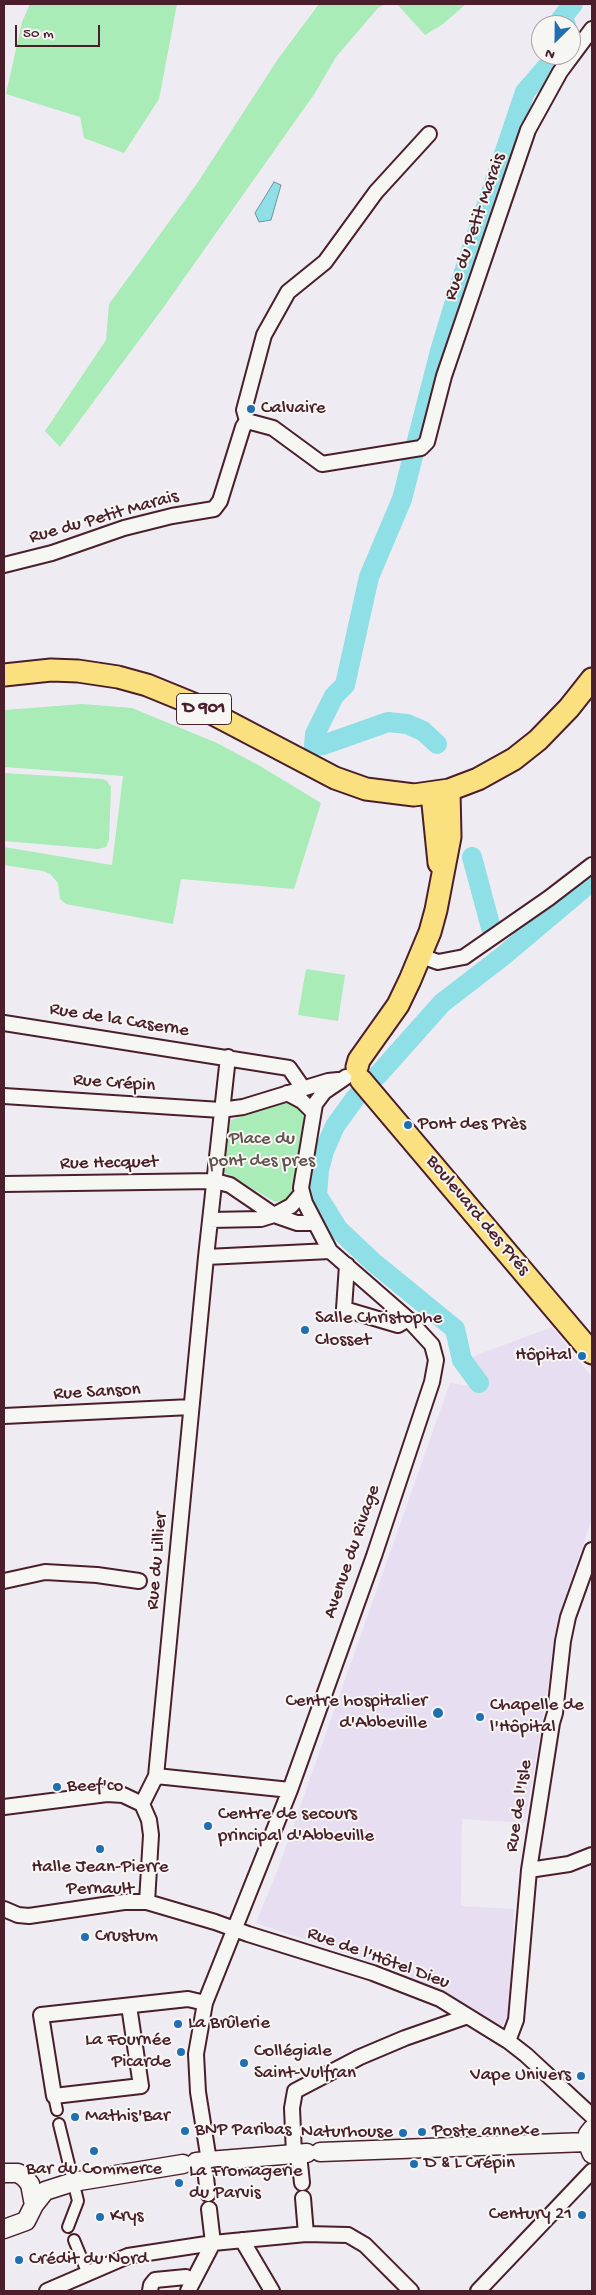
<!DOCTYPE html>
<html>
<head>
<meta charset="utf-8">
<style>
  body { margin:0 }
  #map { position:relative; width:596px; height:2295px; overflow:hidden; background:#efebf2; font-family:"Gochi Hand",sans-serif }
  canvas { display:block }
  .frame { position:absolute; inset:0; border:5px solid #4a1f2b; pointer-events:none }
  .north { position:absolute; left:531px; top:15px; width:50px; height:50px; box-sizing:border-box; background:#f6f6f2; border:1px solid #b1a0a2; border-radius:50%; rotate:203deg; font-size:14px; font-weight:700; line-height:20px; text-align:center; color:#4a1f2b }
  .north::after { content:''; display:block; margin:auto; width:18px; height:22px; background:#1f6fb2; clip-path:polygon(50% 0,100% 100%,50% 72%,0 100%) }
  .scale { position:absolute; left:15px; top:25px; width:85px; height:22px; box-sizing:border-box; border:2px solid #4a1f2b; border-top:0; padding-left:6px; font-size:15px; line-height:18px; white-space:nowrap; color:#4a1f2b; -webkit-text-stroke:4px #f6f6f2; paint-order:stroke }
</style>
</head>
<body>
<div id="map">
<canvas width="596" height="2295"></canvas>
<div class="frame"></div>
<div class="north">N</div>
<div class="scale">50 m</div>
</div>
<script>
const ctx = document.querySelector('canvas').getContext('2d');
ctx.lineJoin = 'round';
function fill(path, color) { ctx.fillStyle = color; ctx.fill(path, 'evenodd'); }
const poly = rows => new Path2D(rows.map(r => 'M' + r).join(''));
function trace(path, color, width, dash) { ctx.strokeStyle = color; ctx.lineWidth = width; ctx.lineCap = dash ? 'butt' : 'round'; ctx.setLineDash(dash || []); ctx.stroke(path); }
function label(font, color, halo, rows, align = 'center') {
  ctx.font = font + ' "Gochi Hand",sans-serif'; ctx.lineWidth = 4; ctx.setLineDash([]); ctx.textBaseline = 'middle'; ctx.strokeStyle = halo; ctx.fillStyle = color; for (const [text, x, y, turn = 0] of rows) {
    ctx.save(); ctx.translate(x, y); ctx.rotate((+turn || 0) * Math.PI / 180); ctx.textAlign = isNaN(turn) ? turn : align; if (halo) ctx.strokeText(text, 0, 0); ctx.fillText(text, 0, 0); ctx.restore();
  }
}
fill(poly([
  [552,1327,592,1377,592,1519,561,1608,525,1823,462,1819,461,1906,514,1909,509,2018,501,2026,440,1991,393,1969,256,1923,278,1869,450,1383,478,1387,483,1382,469,1358]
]), '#e7def1');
fill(poly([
  [30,4,177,4,159,99,124,153,84,138,80,117,6,94,22,22],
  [319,4,386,4,378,8,336,57,315,93,163,308,60,447,45,431,106,340,109,304,196,185,278,59],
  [397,4,466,4,443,24,425,35],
  [82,704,132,708,217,743,260,766,321,803,294,889,181,879,173,924,66,904,60,899,58,883,50,874,43,871,4,865,4,847,112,865,123,776,4,767,4,710],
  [4,773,103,779,107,781,111,787,109,840,106,847,98,849,4,841],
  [306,969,345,975,338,1021,298,1015],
  [285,1102,296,1104,301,1110,304,1118,292,1192,286,1200,275,1202,222,1171,231,1120]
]), '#a9ecb7');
const water = poly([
  [274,182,281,185,271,220,259,222,255,213,274,182]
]);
fill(water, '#8edfe6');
trace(water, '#73929b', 1);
trace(poly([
  [566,25,561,19,573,4],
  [437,744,423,731,407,724,388,722,323,745,314,746,315,734,334,696,345,685,369,577,402,499,440,351,463,275,525,92,557,55],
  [472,857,491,928],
  [377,1076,442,1003,503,956,592,881],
  [356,1097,335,1126,324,1151,319,1170,317,1195,338,1229,373,1262,455,1329,462,1360,479,1383]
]), '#8edfe6', 20);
const pedestrian = poly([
  [54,2096,57,2110],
  [59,2124,78,2201,68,2227],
  [74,2240,88,2274]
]);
const minor = poly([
  [247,421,273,428,322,464,421,448,427,442,444,376,528,130,560,72,592,29],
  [247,421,244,410,264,335,288,292,325,262,376,192,429,134],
  [4,565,52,553,124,528,172,516,214,509,220,501,243,427,247,421],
  [421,956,438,962,464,957,549,898,592,865],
  [4,1023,289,1068,303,1088],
  [287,1093,302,1101,313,1112],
  [4,1096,221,1110,243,1107,328,1081,338,1080],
  [4,1184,215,1181,230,1185,274,1215,291,1206,302,1193],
  [210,1220,261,1219,274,1215,297,1223,314,1223],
  [206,1257,330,1251],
  [347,1265,344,1309,398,1325,408,1319],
  [4,1416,191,1407],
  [4,1581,45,1572,97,1575,139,1581],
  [156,1776,290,1790],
  [4,1807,107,1794,123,1795,142,1804],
  [529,1870,569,1864,592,1855],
  [147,1902,151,1835,149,1820,142,1804,156,1776,206,1257,228,1057],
  [4,1909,18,1915,29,1916,124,1902,147,1902,215,1922,248,1934,373,1973,440,1999,508,2041,526,2055,592,2116],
  [129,2006,141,2086,54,2096,41,2015,188,1999,205,2003],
  [508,2041,516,2020,529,1870,552,1723,555,1713,563,1641,568,1617,592,1550],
  [294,2154,292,2108,295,2091,360,2057,405,2038,468,2016],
  [299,2154,302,2183],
  [204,2161,208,2194],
  [209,2161,198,2092,196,2054,205,2003,290,1790,374,1556,432,1382,436,1360,432,1345,408,1319,330,1251,305,1203,301,1188,315,1104,324,1092,346,1077],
  [303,2198,306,2234],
  [209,2209,213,2243],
  [242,2240,272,2291],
  [47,2291,128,2256,213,2243,306,2234,348,2235,365,2245,411,2291],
  [150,2291,151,2285,155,2280,186,2277,192,2281],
  [188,2291,213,2243],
  [478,2291,592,2171]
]);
const tertiary = poly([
  [592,2129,588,2134,587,2142,592,2154],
  [320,2152,587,2142],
  [196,2162,307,2153],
  [4,2173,18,2173,24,2177,30,2184,34,2205,26,2221,4,2229],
  [34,2205,45,2191,73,2182,183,2164]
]);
const primary = poly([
  [4,675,51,670,78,671,118,677,147,685,196,705,335,778,366,789,414,795,449,790,478,779,514,759,538,740,569,708,592,679],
  [432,794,439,863],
  [357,1067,359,1060,398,1005,410,980,430,932,436,910,450,837,449,790],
  [361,1080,592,1353]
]);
trace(pedestrian, '#4a1f2b', 14);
trace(minor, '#4a1f2b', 18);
trace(tertiary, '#4a1f2b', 21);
trace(primary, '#4a1f2b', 25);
trace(pedestrian, '#f6f6f2', 10);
trace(minor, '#f6f6f2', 14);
trace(tertiary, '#f6f6f2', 18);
trace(primary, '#fbe080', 21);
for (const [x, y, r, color] of [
  [251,409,5,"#1f6fb2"],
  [408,1125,5,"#1f6fb2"],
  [305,1330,5,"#1f6fb2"],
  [582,1356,5,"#1f6fb2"],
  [438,1713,6,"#1f6fb2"],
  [480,1717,5,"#1f6fb2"],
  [57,1787,5,"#1f6fb2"],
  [208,1826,5,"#1f6fb2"],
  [100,1849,5,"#1f6fb2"],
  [85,1937,5,"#1f6fb2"],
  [178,2024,5,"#1f6fb2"],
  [181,2052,5,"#1f6fb2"],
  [244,2063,5,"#1f6fb2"],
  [581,2076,5,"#1f6fb2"],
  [75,2117,5,"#1f6fb2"],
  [185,2131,5,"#1f6fb2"],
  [422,2132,5,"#1f6fb2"],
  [403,2133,5,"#1f6fb2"],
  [94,2151,5,"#1f6fb2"],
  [414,2164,5,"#1f6fb2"],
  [179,2183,5,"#1f6fb2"],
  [582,2215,5,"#1f6fb2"],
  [100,2217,5,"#1f6fb2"],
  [19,2260,5,"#1f6fb2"]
]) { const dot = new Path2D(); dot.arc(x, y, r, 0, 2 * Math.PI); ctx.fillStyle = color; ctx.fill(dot); trace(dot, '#f6f6f2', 2); }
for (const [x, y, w] of [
  [204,709,55]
]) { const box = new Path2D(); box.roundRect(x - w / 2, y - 15.5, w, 31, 4); ctx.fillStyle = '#f6f6f2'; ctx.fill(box); trace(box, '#4a1f2b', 1); }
label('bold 18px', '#4a1f2b', null, [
  ["D 901",204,709]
]);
label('19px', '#4a1f2b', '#f6f6f2', [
  ["Rue du Petit Marais",476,227,-71],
  ["Rue du Petit Marais",104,518,-16],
  ["Rue de la Caserne",119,1021,9],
  ["Rue Crépin",114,1084,4],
  ["Rue Hecquet",109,1164,-1],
  ["Boulevard des Prés",477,1216,50],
  ["Rue Sanson",97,1393,-3],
  ["Avenue du Rivage",353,1552,-71],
  ["Rue du Lillier",158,1561,-85],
  ["Rue de l'Isle",520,1806,-81],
  ["Rue de l'Hôtel Dieu",378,1959,20]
]);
label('19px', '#4a1f2b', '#f6f6f2', [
  ["Calvaire",261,409],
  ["Pont des Près",418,1125],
  ["Salle Christophe",315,1319],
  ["Closset",315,1341],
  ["Hôpital",572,1356,"right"],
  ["Centre hospitalier",427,1702,"right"],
  ["d'Abbeville",427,1724,"right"],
  ["Chapelle de",490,1706],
  ["l'Hôpital",490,1728],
  ["Beef'co",67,1787],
  ["Centre de secours",218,1815],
  ["principal d'Abbeville",218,1837],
  ["Halle Jean-Pierre",100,1868,"center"],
  ["Pernault",100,1890,"center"],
  ["Crustum",95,1937],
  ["La Brûlerie",188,2024],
  ["La Fournée",171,2041,"right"],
  ["Picarde",171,2063,"right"],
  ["Collégiale",254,2052],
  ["Saint-Vulfran",254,2074],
  ["Vape Univers",571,2076,"right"],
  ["Mathis'Bar",85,2117],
  ["BNP Paribas",195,2131],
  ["Poste annexe",432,2132],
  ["Naturhouse",393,2133,"right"],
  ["D & L Crépin",424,2164],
  ["Bar du Commerce",94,2170,"center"],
  ["La Fromagerie",189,2172],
  ["du Parvis",189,2194],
  ["Century 21",572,2215,"right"],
  ["Krys",110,2217],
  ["Crédit du Nord",29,2260]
], 'left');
label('19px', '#62524e', '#f6f6f2', [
  ["Place du",262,1140],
  ["pont des pres",262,1162]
]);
</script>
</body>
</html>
